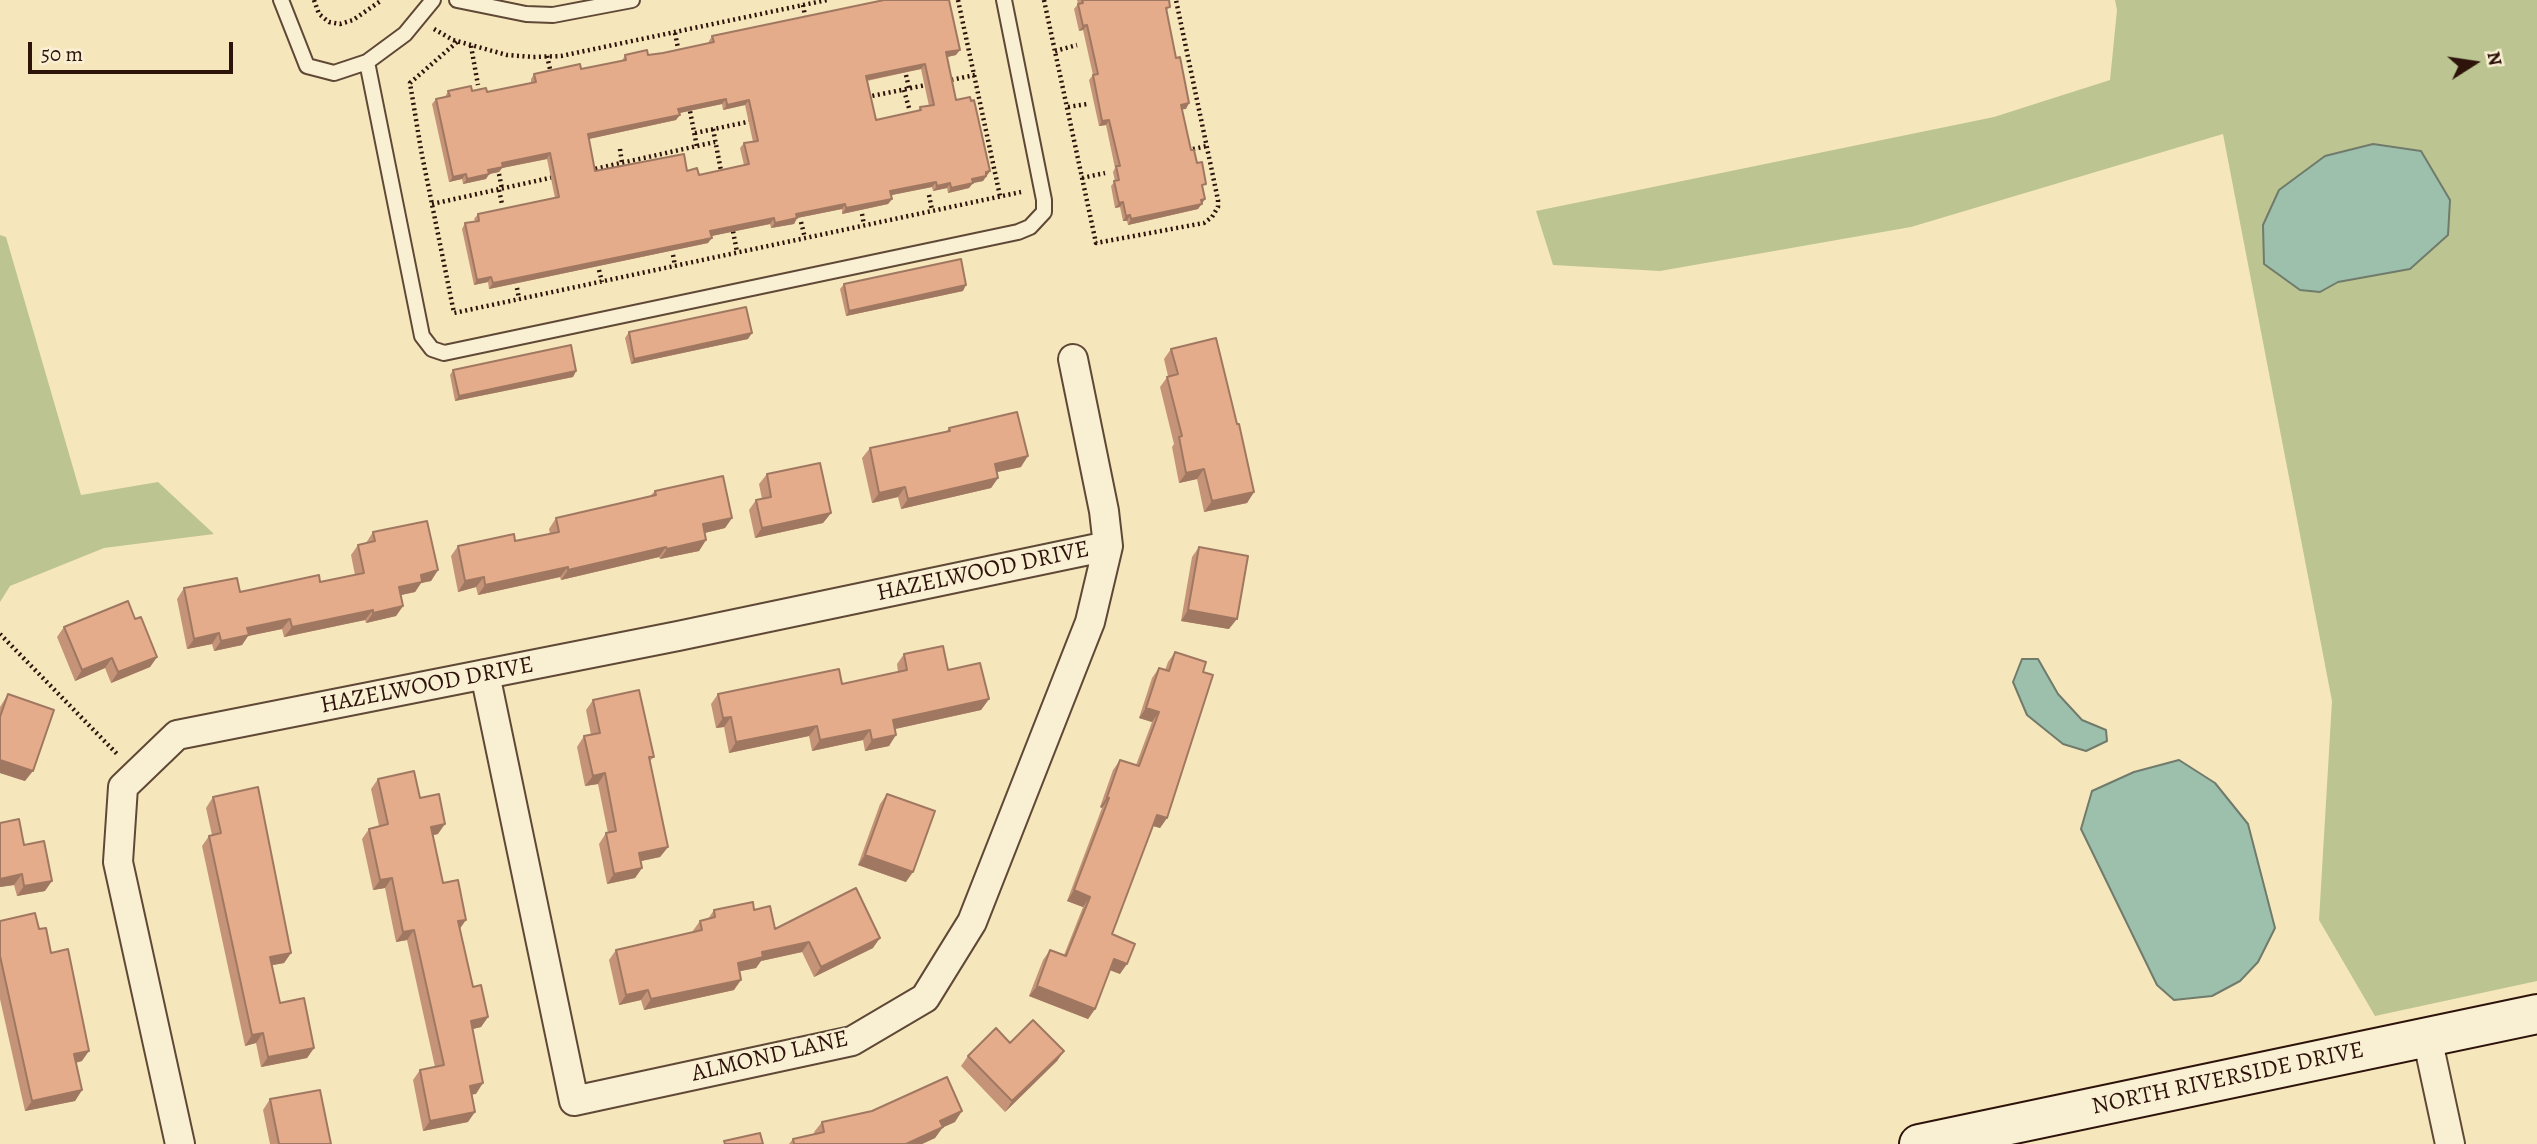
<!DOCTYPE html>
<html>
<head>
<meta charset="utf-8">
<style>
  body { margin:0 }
  #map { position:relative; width:2537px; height:1144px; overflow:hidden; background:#f6e6bc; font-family:Alegreya,serif }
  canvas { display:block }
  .north { position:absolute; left:2439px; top:28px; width:70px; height:70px; -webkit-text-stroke:5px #f9efd3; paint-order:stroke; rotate:78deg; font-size:19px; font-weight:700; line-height:28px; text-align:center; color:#2d130a }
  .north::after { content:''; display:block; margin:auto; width:24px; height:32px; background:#2d130a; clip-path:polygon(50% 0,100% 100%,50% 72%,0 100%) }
  .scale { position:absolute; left:28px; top:42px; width:205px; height:32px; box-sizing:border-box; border:4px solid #2d130a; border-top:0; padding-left:9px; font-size:21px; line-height:24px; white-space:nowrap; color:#2d130a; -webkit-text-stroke:5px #f9efd3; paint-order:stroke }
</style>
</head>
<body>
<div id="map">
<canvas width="2537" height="1144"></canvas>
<div class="north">N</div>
<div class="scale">50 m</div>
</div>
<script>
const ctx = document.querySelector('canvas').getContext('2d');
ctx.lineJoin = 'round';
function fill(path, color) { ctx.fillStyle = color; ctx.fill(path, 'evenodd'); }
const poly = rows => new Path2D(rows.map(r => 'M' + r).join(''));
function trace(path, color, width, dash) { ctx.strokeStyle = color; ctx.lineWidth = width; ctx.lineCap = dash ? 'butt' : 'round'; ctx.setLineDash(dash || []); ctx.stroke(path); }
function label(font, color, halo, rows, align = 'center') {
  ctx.font = font + ' Alegreya,serif'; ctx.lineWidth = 5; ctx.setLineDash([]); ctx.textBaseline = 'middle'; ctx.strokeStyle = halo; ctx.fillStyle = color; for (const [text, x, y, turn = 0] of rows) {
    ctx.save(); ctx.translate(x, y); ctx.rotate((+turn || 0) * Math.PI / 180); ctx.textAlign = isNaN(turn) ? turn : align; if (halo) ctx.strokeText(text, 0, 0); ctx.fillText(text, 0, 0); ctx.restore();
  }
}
fill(poly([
  [2115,0,2537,0,2537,981,2375,1016,2319,920,2332,701,2223,134,1911,227,1660,271,1553,265,1536,211,1994,117,2110,80,2117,10],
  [0,235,6,237,81,495,158,482,214,534,104,548,10,586,0,602]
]), '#bcc591');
const water = poly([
  [2373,144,2421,151,2450,200,2448,235,2410,269,2338,282,2320,292,2300,290,2264,264,2263,225,2279,190,2325,156,2373,144],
  [2022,659,2038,659,2058,694,2082,720,2106,730,2107,741,2086,751,2063,744,2027,715,2013,682,2022,659],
  [2179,760,2215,783,2248,824,2275,928,2258,962,2240,981,2212,996,2174,1000,2157,985,2081,829,2092,791,2134,772,2179,760]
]);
fill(water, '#9dc0ac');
trace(water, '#707b6b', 2);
const lane = poly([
  [281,0,307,66,334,73,367,62,422,336,432,349,444,353,1018,232,1030,227,1044,212,1044,200,1004,0],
  [457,0,526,14,553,15,632,0],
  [367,62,405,34,433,0]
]);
const street = poly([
  [485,674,574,1101,852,1041,925,998,972,922,1090,622,1108,546,1104,511,1073,359],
  [2427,1037,2450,1144],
  [180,1144,118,862,123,787,177,735,678,636,1108,546]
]);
const secondary = poly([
  [1919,1144,2537,1014]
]);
trace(lane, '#5f4836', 18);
trace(street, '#5f4836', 32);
trace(secondary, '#2d130a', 42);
trace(poly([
  [314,0,319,14,329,22,340,24,353,20,382,0],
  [958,0,1000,196],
  [1044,0,1096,243,1204,223,1212,217,1218,207,1218,200,1176,0],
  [803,5,805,16],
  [434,29,453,40,507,55,533,57,561,56,827,0],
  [675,33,679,53],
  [457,42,410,83,421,150,454,313,1021,192],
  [471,46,478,85],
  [1055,51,1077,45],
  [547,56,550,69],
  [906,75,909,88],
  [946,81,975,75],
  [904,90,909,108],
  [867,97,931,84],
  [689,106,697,147],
  [1068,107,1087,104],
  [713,129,722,176],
  [695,133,752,121],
  [620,149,622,163],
  [1193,149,1207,146],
  [590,170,715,142],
  [499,174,502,189],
  [1082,178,1105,173],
  [499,190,502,204],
  [929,195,932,210],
  [432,204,554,177],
  [862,214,864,225],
  [801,222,805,238],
  [732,226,737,252],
  [673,255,675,266],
  [599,270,602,282],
  [517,288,519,299],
  [0,634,119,756]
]), '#2d130a', 4.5, [2, 3.5]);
trace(lane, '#f9efd3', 14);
trace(street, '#f9efd3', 28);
trace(secondary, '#f9efd3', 38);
fill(poly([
  [1077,0,1169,0,1167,12,1186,109,1182,109,1191,150,1205,199,1198,209,1128,225,1127,221,1123,221,1120,207,1115,208,1111,186,1115,181,1113,172,1115,168,1106,125,1099,126,1089,80,1093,75,1083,30,1079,31,1074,9,1078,4],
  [712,36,956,55,947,57,956,100,990,171,983,181,973,183,969,188,948,193,947,188,933,191,932,187,891,195,892,199,888,204,842,214,842,209,797,218,794,224,771,228,770,224,711,236,708,243,489,289,488,282,474,285,462,229,465,223,475,221,474,219,478,214,555,198,547,159,502,168,499,172,489,174,486,179,463,184,462,179,449,182,432,104,436,99,445,97,448,91,487,92,531,83,531,79,534,74,581,69,622,61,625,55,648,55,663,53,709,43,709,41],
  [921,69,929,106,920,107,918,111,876,120,867,81],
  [722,104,723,110,745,105,753,142,744,143,740,148,744,165,699,175,687,171,595,171,589,139,676,120,679,113],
  [844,284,963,291,846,316,840,289],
  [629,332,748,339,631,364,625,338],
  [1171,349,1254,492,1247,503,1204,512,1197,479,1179,483,1172,447,1174,444,1160,387,1168,376,1164,359],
  [453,370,576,371,573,377,455,401,450,375],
  [949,428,1021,467,997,472,998,478,991,488,901,509,898,497,872,503,862,458,870,448,946,432],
  [767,474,831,513,823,523,755,538,749,510,756,500,762,499,759,484],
  [655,491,732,518,725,528,705,533,706,540,699,551,660,559,659,557,561,580,560,577,478,595,476,587,458,592,451,556,458,546,515,541,550,534,549,529,556,518,650,496],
  [373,532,438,570,431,581,421,583,415,592,401,595,403,606,396,616,366,623,365,620,284,637,282,629,248,636,242,645,214,651,212,644,187,649,177,599,184,588,240,592,320,582,355,575,351,555,358,545,366,543],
  [1199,547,1229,629,1181,621,1192,557],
  [135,619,157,657,150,667,111,683,105,668,75,681,57,637,64,627],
  [1175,652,1167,818,1160,828,1153,826,1112,934,1120,974,1110,970,1095,1009,1088,1019,1029,996,1043,960,1050,950,1064,955,1083,907,1067,901,1102,808,1100,807,1113,770,1120,760,1136,765,1152,722,1139,718,1152,678,1159,668,1165,670,1168,662],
  [904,654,948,670,989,699,981,710,895,729,889,746,865,751,863,740,812,751,809,736,729,753,724,727,716,728,711,704,718,694,842,684,898,672,897,664],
  [8,694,25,781,0,773,0,707],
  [593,700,654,757,650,761,668,847,660,857,641,861,642,868,635,878,607,884,599,844,606,833,608,833,598,784,585,786,577,747,584,736,591,735,586,710],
  [378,779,420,798,438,834,433,835,443,883,460,928,473,987,488,1017,481,1027,473,1029,476,1094,472,1094,468,1122,423,1131,413,1080,420,1070,435,1067,407,940,396,942,385,888,373,890,362,839,369,829,379,826,371,789],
  [887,794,906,882,858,865,880,804],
  [213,797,291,953,284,963,272,965,280,1003,314,1048,307,1058,261,1067,256,1043,245,1046,202,846,209,836,212,835,206,808],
  [0,823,24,845,45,891,17,896,14,885,0,887],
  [714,910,754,910,775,929,873,948,814,977,802,952,761,961,756,968,740,971,734,990,644,1010,641,1000,619,1005,609,960,616,950,692,932,700,921,708,919],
  [0,921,39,929,51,953,82,1061,76,1063,82,1090,75,1101,25,1111,0,999],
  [1010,1043,1064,1051,1057,1061,1005,1112,961,1066,968,1056],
  [270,1099,331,1144,270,1144,263,1110],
  [822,1122,955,1122,943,1127,935,1138,922,1144,789,1144,793,1139,815,1134,814,1132]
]), '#c59478');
fill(poly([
  [1087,25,1083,30,1079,31,1083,26],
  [960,50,956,55,943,58,946,52],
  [925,64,921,69,863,81,866,76],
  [726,99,722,104,675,114,678,109],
  [749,100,745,105,723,110,727,105],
  [1189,103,1186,109,1178,110,1181,105],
  [680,115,676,120,584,140,588,134],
  [1109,120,1106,125,1099,126,1102,121],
  [550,153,547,159,502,168,499,172,485,175,488,170,502,163],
  [990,171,983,181,969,184,972,179,986,172],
  [466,174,462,179,449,182,453,177],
  [489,174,486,179,463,184,467,179],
  [936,182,932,187,887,196,890,191],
  [950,183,947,188,933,191,937,186],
  [973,183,969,188,948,193,951,188],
  [892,199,888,204,842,214,846,208],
  [1205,199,1198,209,1128,225,1131,219],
  [1123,202,1120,207,1115,208,1119,203],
  [845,204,842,209,797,218,794,224,771,228,775,223,796,214],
  [1130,215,1127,221,1123,221,1126,216],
  [774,218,770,224,707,237,710,231],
  [712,238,708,243,489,289,493,283],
  [491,277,488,282,474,285,477,280],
  [966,285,963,291,846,316,849,311],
  [752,333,748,339,631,364,634,359],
  [576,371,573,377,455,401,459,396],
  [1028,456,1021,467,988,474,995,464],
  [1204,469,1197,479,1179,483,1186,473],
  [998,478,991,488,901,509,908,499],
  [905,487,898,497,872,503,879,493],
  [1254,492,1247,503,1204,512,1212,501],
  [831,513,823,523,755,538,762,528],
  [732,518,725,528,696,535,703,524],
  [706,540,699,551,660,559,667,549],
  [666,547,659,557,561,580,568,570],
  [568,567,560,577,478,595,485,585],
  [438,570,431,581,421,583,415,592,392,597,399,587,421,575],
  [484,577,476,587,458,592,465,581],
  [403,606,396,616,366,623,373,613],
  [373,610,365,620,284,637,292,627],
  [1188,610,1237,619,1229,629,1181,621],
  [290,619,282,629,248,636,242,645,214,651,221,641,247,628],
  [219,633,212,644,187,649,194,639],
  [157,657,150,667,111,683,118,672],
  [112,658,105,668,75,681,82,670],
  [989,699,981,710,886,731,893,720],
  [1146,708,1159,712,1152,722,1139,718],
  [731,717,724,727,716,728,723,718],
  [817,726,809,736,729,753,736,742],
  [870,730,863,740,812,751,820,740],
  [896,735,889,746,865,751,872,740],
  [0,760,33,771,25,781,0,773],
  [605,773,598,784,585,786,593,776],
  [1107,797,1109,798,1102,808,1100,807],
  [1157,815,1167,818,1160,828,1150,825],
  [445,824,438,834,424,837,431,827],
  [668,847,660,857,632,863,639,853],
  [865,855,913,872,906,882,858,865],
  [642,868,635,878,607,884,614,874],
  [22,874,14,885,0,887,0,879],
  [392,878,385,888,373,890,380,880],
  [52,881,45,891,17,896,24,886],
  [1074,890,1090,897,1083,907,1067,901],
  [466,920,459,930,458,921],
  [414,930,407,940,396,942,403,932],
  [880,938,873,948,814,977,821,967],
  [809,942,802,952,761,961,756,968,731,973,738,963,762,952],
  [291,953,284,963,263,967,270,957],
  [1114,959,1127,964,1120,974,1107,969],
  [741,980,734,990,644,1010,651,999],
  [1037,986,1095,1009,1088,1019,1029,996],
  [648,990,641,1000,619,1005,626,995],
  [488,1017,481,1027,464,1031,471,1021],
  [263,1033,256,1043,245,1046,252,1035],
  [314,1048,307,1058,261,1067,268,1057],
  [89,1051,82,1061,67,1064,74,1054],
  [1064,1051,1057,1061,1005,1112,1012,1101],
  [483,1083,476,1094,463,1096,470,1086],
  [82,1090,75,1101,25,1111,32,1101],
  [962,1111,955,1122,933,1132,940,1121],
  [475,1112,468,1122,423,1131,430,1121],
  [943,1127,935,1138,922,1144,906,1144]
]), '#a07861');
const building = poly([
  [884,0,949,0,960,50,946,52,956,100,970,97,971,101,974,100,990,171,986,172,986,176,972,179,973,183,951,188,950,183,937,186,936,182,890,191,892,199,846,208,845,204,796,214,797,218,775,223,774,218,710,231,712,238,493,283,491,277,477,280,465,223,479,221,478,214,559,197,550,153,502,163,503,167,488,170,489,174,467,179,466,174,453,177,436,99,450,96,448,91,471,86,472,91,486,88,487,92,536,82,534,74,580,64,581,69,626,60,625,55,647,50,648,55,663,53,714,42,712,36,884,0],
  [925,64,934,105,920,107,921,110,876,120,866,76,925,64],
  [726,99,727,105,749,100,758,141,744,143,749,164,699,175,697,168,687,171,684,154,595,171,588,134,680,115,678,109,726,99],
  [1082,0,1169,0,1170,7,1166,8,1176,58,1180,57,1189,103,1181,105,1191,150,1194,150,1197,163,1202,162,1206,184,1202,185,1205,199,1201,200,1202,204,1131,219,1130,215,1126,216,1123,202,1119,203,1114,181,1119,180,1116,166,1120,166,1109,120,1102,121,1093,75,1098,74,1087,25,1083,26,1078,4,1083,3,1082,0],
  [961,259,966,285,849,311,844,284,961,259],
  [746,307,752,333,634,359,629,332,746,307],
  [1216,338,1237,424,1239,424,1254,492,1212,501,1204,469,1186,473,1179,437,1182,436,1167,377,1178,374,1171,349,1216,338],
  [571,345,576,371,459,396,453,370,571,345],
  [1017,412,1028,456,995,464,998,478,908,499,905,487,879,493,870,448,950,431,949,428,1017,412],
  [820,463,831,513,762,528,756,500,771,497,767,474,820,463],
  [723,476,732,518,703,524,706,540,667,549,666,547,568,570,568,567,485,585,484,577,465,581,458,546,514,534,515,541,559,532,556,518,656,495,655,491,723,476],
  [427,521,438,570,421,575,422,582,399,587,403,606,373,613,373,610,292,627,290,619,247,628,249,635,221,641,219,633,194,639,184,588,237,578,240,592,319,575,320,582,364,573,358,545,375,541,373,532,427,521],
  [1199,547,1248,556,1237,619,1188,610,1199,547],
  [128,601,135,619,141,617,157,657,118,672,112,658,82,670,64,627,128,601],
  [943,646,948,670,980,663,989,699,893,720,896,735,872,740,870,730,820,740,817,726,736,742,731,717,723,718,718,694,839,669,842,684,907,670,904,654,943,646],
  [1175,652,1206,662,1203,672,1213,675,1167,818,1157,815,1112,934,1135,944,1127,964,1114,959,1095,1009,1037,986,1050,950,1066,956,1090,897,1074,890,1109,798,1107,797,1120,760,1139,766,1159,712,1146,708,1159,668,1169,671,1175,652],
  [639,690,654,757,649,757,668,847,639,853,642,868,614,874,606,833,616,831,605,773,593,776,584,736,600,733,593,700,639,690],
  [8,694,54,710,33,771,0,760,0,717,8,694],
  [414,771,420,798,439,794,445,824,431,827,443,883,458,880,466,920,458,921,473,987,481,985,488,1017,471,1021,483,1083,470,1086,475,1112,430,1121,420,1070,444,1065,414,930,403,932,392,878,380,880,369,829,388,824,378,779,414,771],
  [258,787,291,953,270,957,280,1003,304,998,314,1048,268,1057,263,1033,252,1035,209,836,221,833,213,797,258,787],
  [887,794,935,811,913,872,865,855,887,794],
  [19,819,24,845,44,841,52,881,24,886,22,874,0,879,0,823,19,819],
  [856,888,880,938,821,967,809,942,762,952,763,957,738,963,741,980,651,999,648,990,626,995,616,950,702,930,700,921,715,917,714,910,753,902,754,910,770,906,775,929,856,888],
  [35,913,39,929,46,928,51,953,68,949,89,1051,74,1054,82,1090,32,1101,0,956,0,921,35,913],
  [1033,1020,1064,1051,1012,1101,968,1056,996,1028,1010,1043,1033,1020],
  [947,1077,962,1111,940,1121,943,1127,906,1144,794,1144,793,1139,824,1132,822,1122,872,1111,947,1077],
  [320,1090,331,1144,279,1144,270,1099,320,1090],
  [760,1133,763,1144,725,1144,724,1141,760,1133]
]);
fill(building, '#e5ac8b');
trace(building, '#a07861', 2);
label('24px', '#2d130a', '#f9efd3', [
  ["HAZELWOOD DRIVE",983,572,-12],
  ["HAZELWOOD DRIVE",427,686,-11],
  ["ALMOND LANE",770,1057,-13],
  ["NORTH RIVERSIDE DRIVE",2228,1079,-12]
]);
</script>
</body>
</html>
